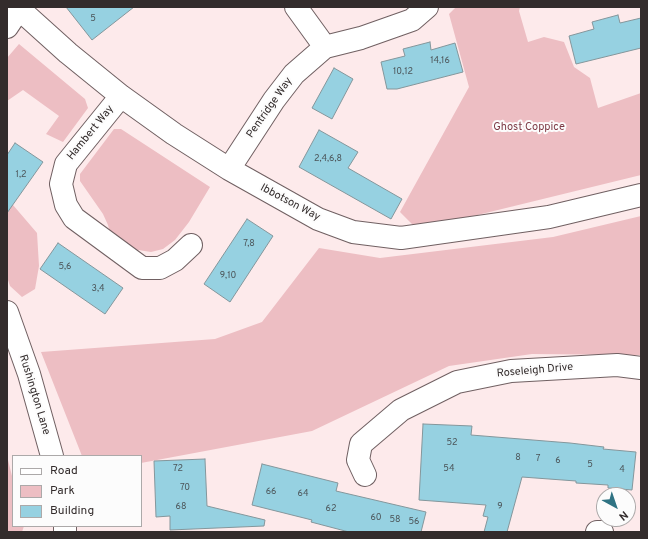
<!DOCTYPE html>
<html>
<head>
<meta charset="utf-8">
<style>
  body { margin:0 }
  #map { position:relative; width:648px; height:539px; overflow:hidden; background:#fdeaeb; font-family:Overpass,sans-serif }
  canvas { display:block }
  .frame { position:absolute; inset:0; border:8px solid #332c2c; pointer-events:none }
  .legend { position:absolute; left:12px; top:455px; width:130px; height:72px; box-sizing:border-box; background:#fcfcfc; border:1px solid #aca9a9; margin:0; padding:5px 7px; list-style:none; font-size:12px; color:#332c2c }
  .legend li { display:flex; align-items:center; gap:8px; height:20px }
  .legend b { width:20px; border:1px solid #aca9a9 }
  .north { position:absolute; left:596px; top:487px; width:40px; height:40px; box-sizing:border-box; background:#fcfcfc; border:1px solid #aca9a9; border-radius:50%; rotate:140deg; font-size:11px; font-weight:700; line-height:16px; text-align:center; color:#332c2c }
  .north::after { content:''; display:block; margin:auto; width:14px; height:18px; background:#2f7383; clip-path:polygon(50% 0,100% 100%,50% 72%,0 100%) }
</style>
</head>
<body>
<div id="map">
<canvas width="648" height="539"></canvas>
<div class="frame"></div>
<ul class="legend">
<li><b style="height:5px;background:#fff"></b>Road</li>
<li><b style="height:11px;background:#edbec3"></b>Park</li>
<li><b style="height:11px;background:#96d1e1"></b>Building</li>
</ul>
<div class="north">N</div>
</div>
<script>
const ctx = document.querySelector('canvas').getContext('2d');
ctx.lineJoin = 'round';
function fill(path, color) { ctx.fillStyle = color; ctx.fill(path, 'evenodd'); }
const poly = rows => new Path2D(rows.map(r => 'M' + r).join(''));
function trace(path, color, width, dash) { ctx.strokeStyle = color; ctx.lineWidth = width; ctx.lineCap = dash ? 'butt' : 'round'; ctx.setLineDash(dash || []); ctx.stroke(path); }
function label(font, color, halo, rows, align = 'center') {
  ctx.font = font + ' Overpass,sans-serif'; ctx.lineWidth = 4; ctx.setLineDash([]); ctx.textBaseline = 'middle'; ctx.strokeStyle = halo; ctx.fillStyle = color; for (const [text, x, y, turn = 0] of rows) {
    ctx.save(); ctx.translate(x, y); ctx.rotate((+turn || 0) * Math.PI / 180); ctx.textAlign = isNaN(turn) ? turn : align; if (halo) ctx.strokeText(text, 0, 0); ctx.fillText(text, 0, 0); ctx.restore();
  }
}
fill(poly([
  [456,7,520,7,519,11,528,42,544,37,564,42,574,67,590,78,598,108,641,93,641,175,457,220,413,225,400,212,469,87,449,14],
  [19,44,85,99,88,108,63,142,46,134,59,116,23,90,7,101,7,58],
  [114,129,121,129,210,187,189,222,175,240,163,249,151,252,132,249,110,233,108,225,103,214,80,181,80,174],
  [7,198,37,233,39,266,35,289,22,297,10,286,7,277],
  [641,216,641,355,532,354,449,366,312,431,141,463,141,456,82,456,41,352,215,339,262,322,319,248,380,258,553,237],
  [7,456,13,480,13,526,24,526,22,532,7,532]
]), '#edbec3');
const building = poly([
  [66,7,134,7,92,40,66,7],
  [618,15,620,23,641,18,641,48,576,64,569,36,594,29,592,22,618,15],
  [430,42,431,50,455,43,463,72,397,89,387,89,381,62,405,56,403,49,430,42],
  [334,68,353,79,332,119,312,108,334,68],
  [319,130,358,152,348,168,402,199,391,219,299,167,319,130],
  [15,143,43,162,7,213,7,155,15,143],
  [247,219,273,236,230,302,204,284,247,219],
  [58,243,123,288,105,314,40,269,58,243],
  [423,424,472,426,471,435,570,443,604,447,603,449,636,452,632,490,608,488,608,485,576,483,576,481,522,477,507,532,484,532,488,517,483,516,486,505,419,500,423,424],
  [205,459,207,506,265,520,264,526,170,530,170,516,156,517,154,461,205,459],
  [262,464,338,483,336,491,426,512,421,532,349,532,311,522,312,520,252,505,262,464]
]);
fill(building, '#96d1e1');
trace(building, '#84969b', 1);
const minor = poly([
  [17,7,68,53,121,96,174,134,229,169,318,219,353,232,401,238,549,217,641,195],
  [296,7,325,47],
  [7,27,19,9],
  [121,96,66,164,61,184,66,205,74,218,142,268,160,268,175,260,191,245],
  [229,169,274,100,294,74,325,47,361,38,412,20,427,7],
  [7,312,29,374,52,456],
  [365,475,358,460,361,444,401,410,457,382,511,371,617,365,641,368],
  [65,526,65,532],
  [597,532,602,532]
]);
trace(minor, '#706062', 24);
trace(minor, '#fff', 22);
label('9px', '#4c5559', null, [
  ["5",93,19],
  ["14,16",440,61],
  ["10,12",403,72],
  ["2,4,6,8",328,159],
  ["1,2",21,175],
  ["7,8",249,244],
  ["5,6",65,267],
  ["9,10",228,276],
  ["3,4",98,289],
  ["52",452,443],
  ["8",518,458],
  ["7",538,459],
  ["6",558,461],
  ["5",590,465],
  ["72",178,469],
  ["54",449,469],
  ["4",622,470],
  ["70",185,488],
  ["66",271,492],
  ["64",303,494],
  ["68",181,507],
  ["9",500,507],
  ["62",331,509],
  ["60",376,518],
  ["58",395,520],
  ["56",414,522]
]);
label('11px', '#332c2c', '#fcfcfc', [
  ["Pentridge Way",270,108,-55],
  ["Hambert Way",91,133,-51],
  ["Ibbotson Way",290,203,28],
  ["Roseleigh Drive",535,371,-5],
  ["Rushington Lane",34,395,73]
]);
label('11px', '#7e3b46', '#fcfcfc', [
  ["Ghost Coppice",529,128]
]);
</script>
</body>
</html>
